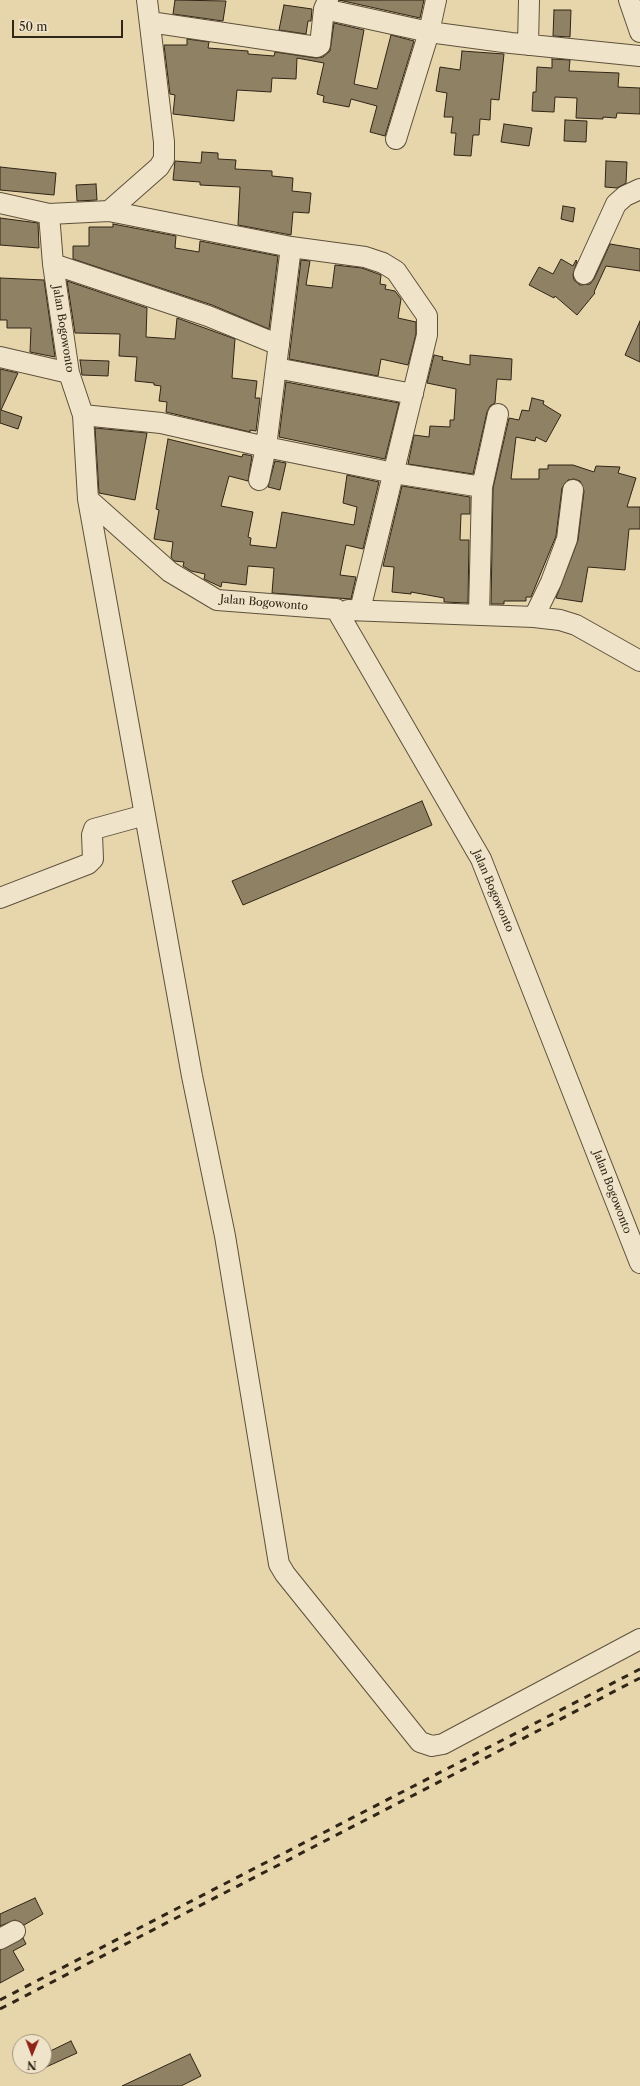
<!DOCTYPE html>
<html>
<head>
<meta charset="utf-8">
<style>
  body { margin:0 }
  #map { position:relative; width:640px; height:2086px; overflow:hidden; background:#e7d6ac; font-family:"Libre Caslon Text",serif }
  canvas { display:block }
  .north { position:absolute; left:12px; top:2034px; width:40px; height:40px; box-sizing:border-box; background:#efe4c9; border:1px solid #a39881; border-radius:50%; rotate:181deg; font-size:11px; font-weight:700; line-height:16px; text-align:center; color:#302516 }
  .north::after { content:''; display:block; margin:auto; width:14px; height:18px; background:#8f2418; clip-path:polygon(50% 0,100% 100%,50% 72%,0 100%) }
  .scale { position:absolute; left:12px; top:20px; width:111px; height:18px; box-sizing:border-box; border:2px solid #302516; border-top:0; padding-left:5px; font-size:12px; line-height:14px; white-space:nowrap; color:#302516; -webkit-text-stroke:3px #efe4c9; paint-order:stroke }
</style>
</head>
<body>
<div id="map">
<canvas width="640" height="2086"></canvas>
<div class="north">N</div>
<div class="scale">50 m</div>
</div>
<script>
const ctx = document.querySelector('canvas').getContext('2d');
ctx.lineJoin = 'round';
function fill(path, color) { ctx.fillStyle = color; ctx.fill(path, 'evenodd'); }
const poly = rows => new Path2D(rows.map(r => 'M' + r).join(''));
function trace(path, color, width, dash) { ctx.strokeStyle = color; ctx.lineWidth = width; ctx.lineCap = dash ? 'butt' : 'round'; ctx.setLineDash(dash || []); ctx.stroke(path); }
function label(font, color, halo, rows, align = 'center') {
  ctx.font = font + ' "Libre Caslon Text",serif'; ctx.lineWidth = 3; ctx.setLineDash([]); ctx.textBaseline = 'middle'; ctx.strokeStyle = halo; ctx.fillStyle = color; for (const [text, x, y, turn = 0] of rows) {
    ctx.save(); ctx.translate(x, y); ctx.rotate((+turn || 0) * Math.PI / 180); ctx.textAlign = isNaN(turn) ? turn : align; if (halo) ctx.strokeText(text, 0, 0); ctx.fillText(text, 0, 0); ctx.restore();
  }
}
const building = poly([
  [175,0,226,1,223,21,173,14,175,0],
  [339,0,424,0,420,18,339,0],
  [284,5,312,9,311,21,308,21,306,34,279,30,284,5],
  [554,10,571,10,570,37,553,36,554,10],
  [334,23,364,30,354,84,377,89,391,35,414,41,385,136,370,132,377,106,351,99,349,107,323,102,324,96,317,94,324,63,297,58,296,79,272,78,271,92,237,90,234,121,173,114,175,95,170,94,164,45,187,45,187,39,209,42,208,48,248,51,248,54,274,56,275,52,316,58,323,57,330,51,334,23],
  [462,51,504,54,499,100,491,99,490,120,480,119,479,135,473,135,471,156,454,155,456,133,451,133,453,117,444,117,447,93,436,91,440,67,460,70,462,51],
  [552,59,570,60,569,71,619,73,618,87,640,88,640,114,617,113,616,118,603,117,603,119,576,118,577,98,555,97,554,112,532,111,533,92,536,92,537,67,552,68,552,59],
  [565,120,587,121,586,142,564,141,565,120],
  [504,124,532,128,529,146,501,142,504,124],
  [202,152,218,153,218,159,236,160,235,169,272,171,272,176,293,178,292,191,311,193,309,213,293,212,291,235,238,225,240,187,200,185,200,182,173,180,175,161,201,163,202,152],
  [606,161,627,162,626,183,617,188,605,187,606,161],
  [0,167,56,173,54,195,0,190,0,167],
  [96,184,97,200,77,201,76,185,96,184],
  [563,206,575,208,573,222,561,219,563,206],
  [0,218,38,223,39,248,0,245,0,218],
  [113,224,176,236,175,248,199,252,200,241,278,256,269,329,212,305,73,259,73,246,89,246,89,227,113,227,113,224],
  [610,244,640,249,640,271,606,266,594,292,595,293,577,315,555,296,554,298,529,285,539,267,553,274,561,259,573,266,576,260,577,261,573,275,574,280,580,285,590,284,594,279,610,244],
  [301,260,310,261,306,285,332,288,335,265,362,268,381,275,380,284,386,285,385,289,395,291,401,299,398,318,416,322,416,334,408,365,381,359,378,376,289,359,301,260],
  [0,278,44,280,55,357,30,352,31,328,7,328,7,320,0,320,0,278],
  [67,281,147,308,146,337,175,339,177,318,235,339,232,378,257,381,255,398,260,398,256,431,250,430,250,432,166,412,167,402,159,401,161,386,154,385,154,383,135,381,137,357,119,356,120,334,75,333,67,281],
  [640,321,640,362,625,355,640,321],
  [434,355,443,357,442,360,470,365,470,355,512,359,511,380,497,379,495,403,490,406,487,412,473,474,408,464,414,435,429,437,430,426,450,427,450,420,454,420,456,389,427,383,434,355],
  [80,360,109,361,108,376,82,375,80,360],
  [0,369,18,373,1,410,22,417,18,429,0,423,0,369],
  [286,382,399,403,385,459,279,437,286,382],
  [532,398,544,401,543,404,561,415,546,442,536,437,535,441,516,437,511,479,539,479,539,469,548,469,548,465,573,465,594,472,596,466,620,467,618,473,636,478,627,507,640,507,640,529,629,529,625,570,588,567,582,602,556,598,578,540,584,491,580,481,574,479,568,480,562,488,556,536,531,597,526,597,526,601,504,601,504,604,491,604,493,488,509,418,519,420,522,410,529,411,532,398],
  [95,428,147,433,135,500,99,493,95,428],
  [168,439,242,457,243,454,252,456,248,481,229,476,221,506,253,512,248,537,251,538,250,545,276,548,282,512,354,525,357,507,343,503,347,475,379,482,363,549,346,545,340,575,356,577,351,599,272,593,274,568,248,566,246,585,222,582,221,587,204,579,205,574,191,571,183,566,184,562,174,561,171,557,173,542,154,539,159,510,156,509,168,439],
  [275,461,286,463,280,490,268,487,275,461],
  [402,486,470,497,470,514,461,514,460,540,469,540,468,603,444,602,444,598,411,592,411,594,392,592,394,567,383,566,402,486],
  [422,801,432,825,243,905,232,881,422,801],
  [35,1898,43,1914,24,1925,15,1920,0,1926,0,1914,35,1898],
  [23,1938,26,1944,13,1951,24,1970,0,1983,0,1950,23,1938],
  [71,2041,77,2053,44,2068,44,2054,71,2041],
  [190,2054,201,2076,181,2086,122,2086,190,2054]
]);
fill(building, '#8f8164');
trace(building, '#302516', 1);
const minor = poly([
  [147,0,164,142,164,159,159,167,109,211,49,214,53,264,69,373,83,415,88,499,170,572,217,600,336,609,481,859,640,1263],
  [328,0,324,9,429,32,511,43,640,56],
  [629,0,640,32],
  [150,22,317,47,320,45,324,9],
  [528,45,529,0],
  [396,139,429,32,436,0],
  [0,203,49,214],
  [109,211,291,247,266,447,259,480],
  [291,247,365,257,383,263,396,271,427,316,427,335,360,610],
  [53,264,208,316,279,345],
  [584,274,616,204,625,196,640,189],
  [0,357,69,373],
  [276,368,413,394],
  [83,415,161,423,266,447,394,473,482,487,498,414],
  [88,499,192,1076,225,1236,279,1564,285,1574,420,1742,432,1746,443,1744,640,1639],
  [348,610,534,617,560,620,576,625,640,661],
  [479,615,482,487],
  [534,617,551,582,567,539,573,490],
  [0,898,88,864,93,859,92,835,94,829,145,815],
  [0,1939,15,1931]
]);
trace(minor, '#5e513c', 22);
trace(minor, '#efe4c9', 20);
trace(poly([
  [0,2000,640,1669],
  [0,2009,640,1678]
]), '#302516', 3, [7, 7]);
label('11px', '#302516', '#efe4c9', [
  ["Jalan Bogowonto",63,329,81],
  ["Jalan Bogowonto",264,603,5],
  ["Jalan Bogowonto",493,891,67],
  ["Jalan Bogowonto",612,1192,69]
]);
</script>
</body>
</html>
